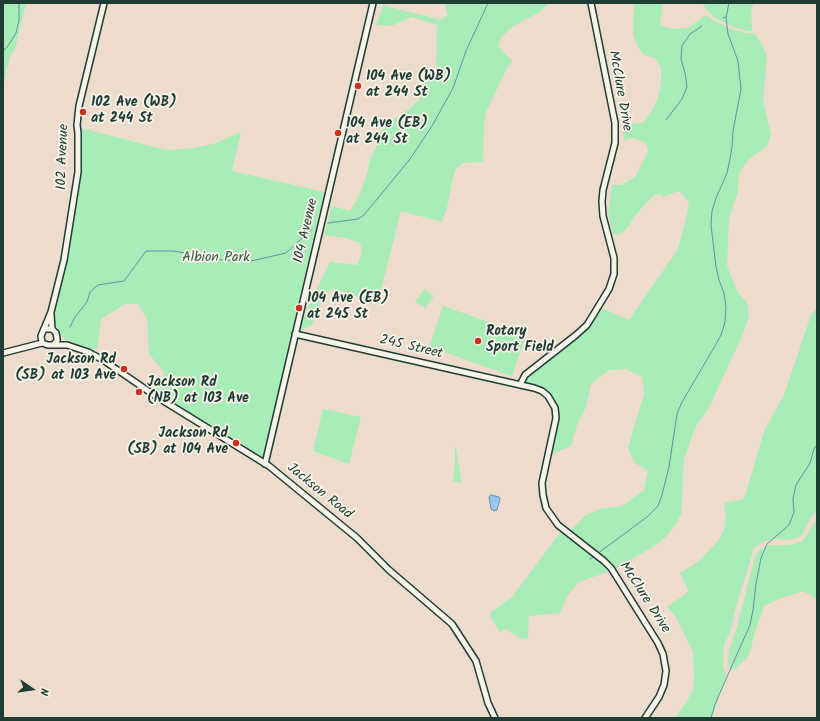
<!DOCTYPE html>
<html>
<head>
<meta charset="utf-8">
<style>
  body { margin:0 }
  #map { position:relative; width:820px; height:721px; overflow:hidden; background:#eddccb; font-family:Kalam,sans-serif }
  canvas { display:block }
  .frame { position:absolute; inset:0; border:4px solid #1f3d34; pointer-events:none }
  .north { position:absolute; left:12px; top:669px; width:40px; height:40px; -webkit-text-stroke:3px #f7f3e8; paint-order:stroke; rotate:103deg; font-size:11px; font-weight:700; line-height:16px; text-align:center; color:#1f3d34 }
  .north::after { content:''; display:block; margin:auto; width:14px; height:18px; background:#1f3d34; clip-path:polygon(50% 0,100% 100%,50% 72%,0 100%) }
</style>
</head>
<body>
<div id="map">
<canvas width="820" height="721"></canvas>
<div class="frame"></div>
<div class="north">N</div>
</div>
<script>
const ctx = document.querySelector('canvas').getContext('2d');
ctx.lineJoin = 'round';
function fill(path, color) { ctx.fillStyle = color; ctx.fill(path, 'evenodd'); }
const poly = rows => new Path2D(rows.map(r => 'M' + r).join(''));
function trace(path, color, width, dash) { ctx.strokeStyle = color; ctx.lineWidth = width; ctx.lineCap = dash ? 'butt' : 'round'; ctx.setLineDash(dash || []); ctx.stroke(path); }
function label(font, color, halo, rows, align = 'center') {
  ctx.font = font + ' Kalam,sans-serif'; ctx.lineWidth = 3.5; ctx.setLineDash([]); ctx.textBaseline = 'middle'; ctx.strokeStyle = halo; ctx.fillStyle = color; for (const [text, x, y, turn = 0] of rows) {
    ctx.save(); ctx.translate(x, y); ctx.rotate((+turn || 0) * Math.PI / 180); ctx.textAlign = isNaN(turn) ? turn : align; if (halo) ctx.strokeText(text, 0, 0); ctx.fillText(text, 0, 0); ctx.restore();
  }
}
fill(poly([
  [3,3,26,3,15,49,10,56,3,86],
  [444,3,549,3,540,12,514,26,502,36,498,46,512,61,506,70,486,112,484,124,483,162,463,163,456,168,453,178,447,207,442,222,401,211,381,290,368,299,332,289,322,295,313,324,295,334,330,262,357,265,362,252,360,243,346,238,324,235,332,206,350,211,358,198,366,177,370,160,376,147,375,135,383,129,391,121,411,108,420,98,424,80,436,70,437,25,412,17,391,26,376,25,383,5,440,20,448,15],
  [634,3,663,3,660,25,674,29,688,28,706,15,711,19,731,29,746,33,755,34,762,44,767,57,763,100,771,135,767,146,749,159,739,173,738,192,729,219,728,242,727,266,738,293,747,302,749,317,741,338,719,386,708,409,696,426,690,442,684,459,681,515,675,525,666,537,654,546,613,570,579,582,567,596,560,613,529,616,528,638,522,639,505,629,500,632,490,616,491,612,512,597,563,529,568,533,586,515,600,509,622,506,644,490,648,471,635,463,628,448,644,394,642,377,626,369,610,370,591,383,586,407,577,425,571,446,548,456,556,415,546,394,520,385,523,376,576,335,599,307,629,320,678,249,687,214,689,202,679,191,663,197,659,194,653,196,638,212,625,231,618,235,613,233,608,214,612,185,621,185,635,177,648,152,646,143,633,138,624,140,623,132,624,124,643,123,651,112,657,101,661,84,661,68,655,58,644,55,638,47,633,35],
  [703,3,754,3,751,10,752,31,747,31,734,27,715,18,706,9],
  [81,128,166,150,194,148,213,144,241,132,232,171,324,192,263,458,160,395,153,389,165,373,149,354,147,319,138,304,125,304,101,319,97,349,92,349,67,341,59,333,55,323,56,304,63,275,81,176],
  [424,289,434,296,425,308,415,302],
  [443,306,526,335,512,376,429,347],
  [817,308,817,511,811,517,803,533,800,537,787,540,777,539,769,540,761,543,754,548,736,607,730,633,724,644,723,667,726,674,725,680,712,718,675,718,687,701,693,690,694,675,693,652,676,617,667,607,687,593,688,590,680,573,699,561,718,541,724,530,726,516,724,503,744,499,765,429,784,395,811,315],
  [323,409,361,417,349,464,313,451],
  [455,443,462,483,453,481,455,463],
  [817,519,817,599,803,591,779,599,764,606,754,635,750,653,746,659,734,670,729,669,728,658,729,650,737,628,755,556,760,550,764,547,771,545,791,545,803,541]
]), '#a8ecb7');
const water = poly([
  [491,495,499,497,500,499,497,510,494,511,491,509,489,497,491,495]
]);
fill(water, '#98c7f3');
trace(water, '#6890a7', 1);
trace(poly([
  [723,18,726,17],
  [3,51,8,46,16,33,19,20,19,3],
  [666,120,682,99,687,87,685,73,681,59,682,46,690,34,702,26],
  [328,223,358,219,364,215,410,159,432,126,453,88,466,51,488,3],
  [70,327,75,317,87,302,90,292,98,285,124,281,146,251,173,251,198,255,222,260,251,261,286,253,312,229],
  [597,554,647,517,658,506,662,495,669,467,677,414,682,402,715,346,721,335,725,322,726,307,724,293,719,280,716,267,711,225,712,211,716,198,727,173,730,159,732,147,733,131,741,89,738,61,728,34,726,18,729,3],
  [590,559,595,556],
  [711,718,715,704,750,625,753,610,756,584,761,558,767,544,789,525,794,512,793,499,796,485,810,463,814,449,817,445]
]), '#6890a7', 1);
const secondary = poly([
  [51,314,52,329],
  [45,329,52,329,56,333,57,338,57,341,54,344],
  [295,334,534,388,542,391,548,396,555,408,556,418,542,483,543,495,546,508,558,525,604,561,611,568,658,643,663,654,666,671,664,685,659,697,645,718],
  [42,343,48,345,67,345,88,352,103,360,154,395,269,466,357,538,389,570,452,624,476,661,488,703,495,718],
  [42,343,41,336,51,312,64,260,78,172,78,133,77,125,79,106,104,3],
  [3,353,42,343],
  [520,385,525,375,576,335,587,325,609,289,614,274,614,258,603,216,602,202,603,190,615,143,615,123,591,3],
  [265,464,373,3]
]);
trace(secondary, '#1f3d34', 8);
trace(secondary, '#f7f3e8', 5);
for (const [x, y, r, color] of [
  [358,86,4,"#c8321e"],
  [83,112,4,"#c8321e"],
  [338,133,4,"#c8321e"],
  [299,308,4,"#c8321e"],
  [478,341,4,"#c8321e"],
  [124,369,4,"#c8321e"],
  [139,392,4,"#c8321e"],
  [236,443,4,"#c8321e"]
]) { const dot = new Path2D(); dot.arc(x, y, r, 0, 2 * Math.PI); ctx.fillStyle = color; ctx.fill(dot); trace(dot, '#f7f3e8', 1.5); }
label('bold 14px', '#1f3d34', '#f7f3e8', [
  ["104 Ave (WB)",366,78],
  ["at 244 St",366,94],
  ["102 Ave (WB)",91,104],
  ["at 244 St",91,120],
  ["104 Ave (EB)",346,125],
  ["at 244 St",346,141],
  ["104 Ave (EB)",307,300],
  ["at 245 St",307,316],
  ["Rotary",486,333],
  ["Sport Field",486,349],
  ["Jackson Rd",116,361,"right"],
  ["(SB) at 103 Ave",116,377,"right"],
  ["Jackson Rd",147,384],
  ["(NB) at 103 Ave",147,400],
  ["Jackson Rd",228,435,"right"],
  ["(SB) at 104 Ave",228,451,"right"]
], 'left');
label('14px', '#1f3d34', '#f7f3e8', [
  ["McClure Drive",619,91,80],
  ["102 Avenue",64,157,-88],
  ["104 Avenue",307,231,-77],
  ["245 Street",411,348,13],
  ["Jackson Road",319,492,39],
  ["McClure Drive",644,598,57]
]);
label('14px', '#345748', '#f7f3e8', [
  ["Albion Park",216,259]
]);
</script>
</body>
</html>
